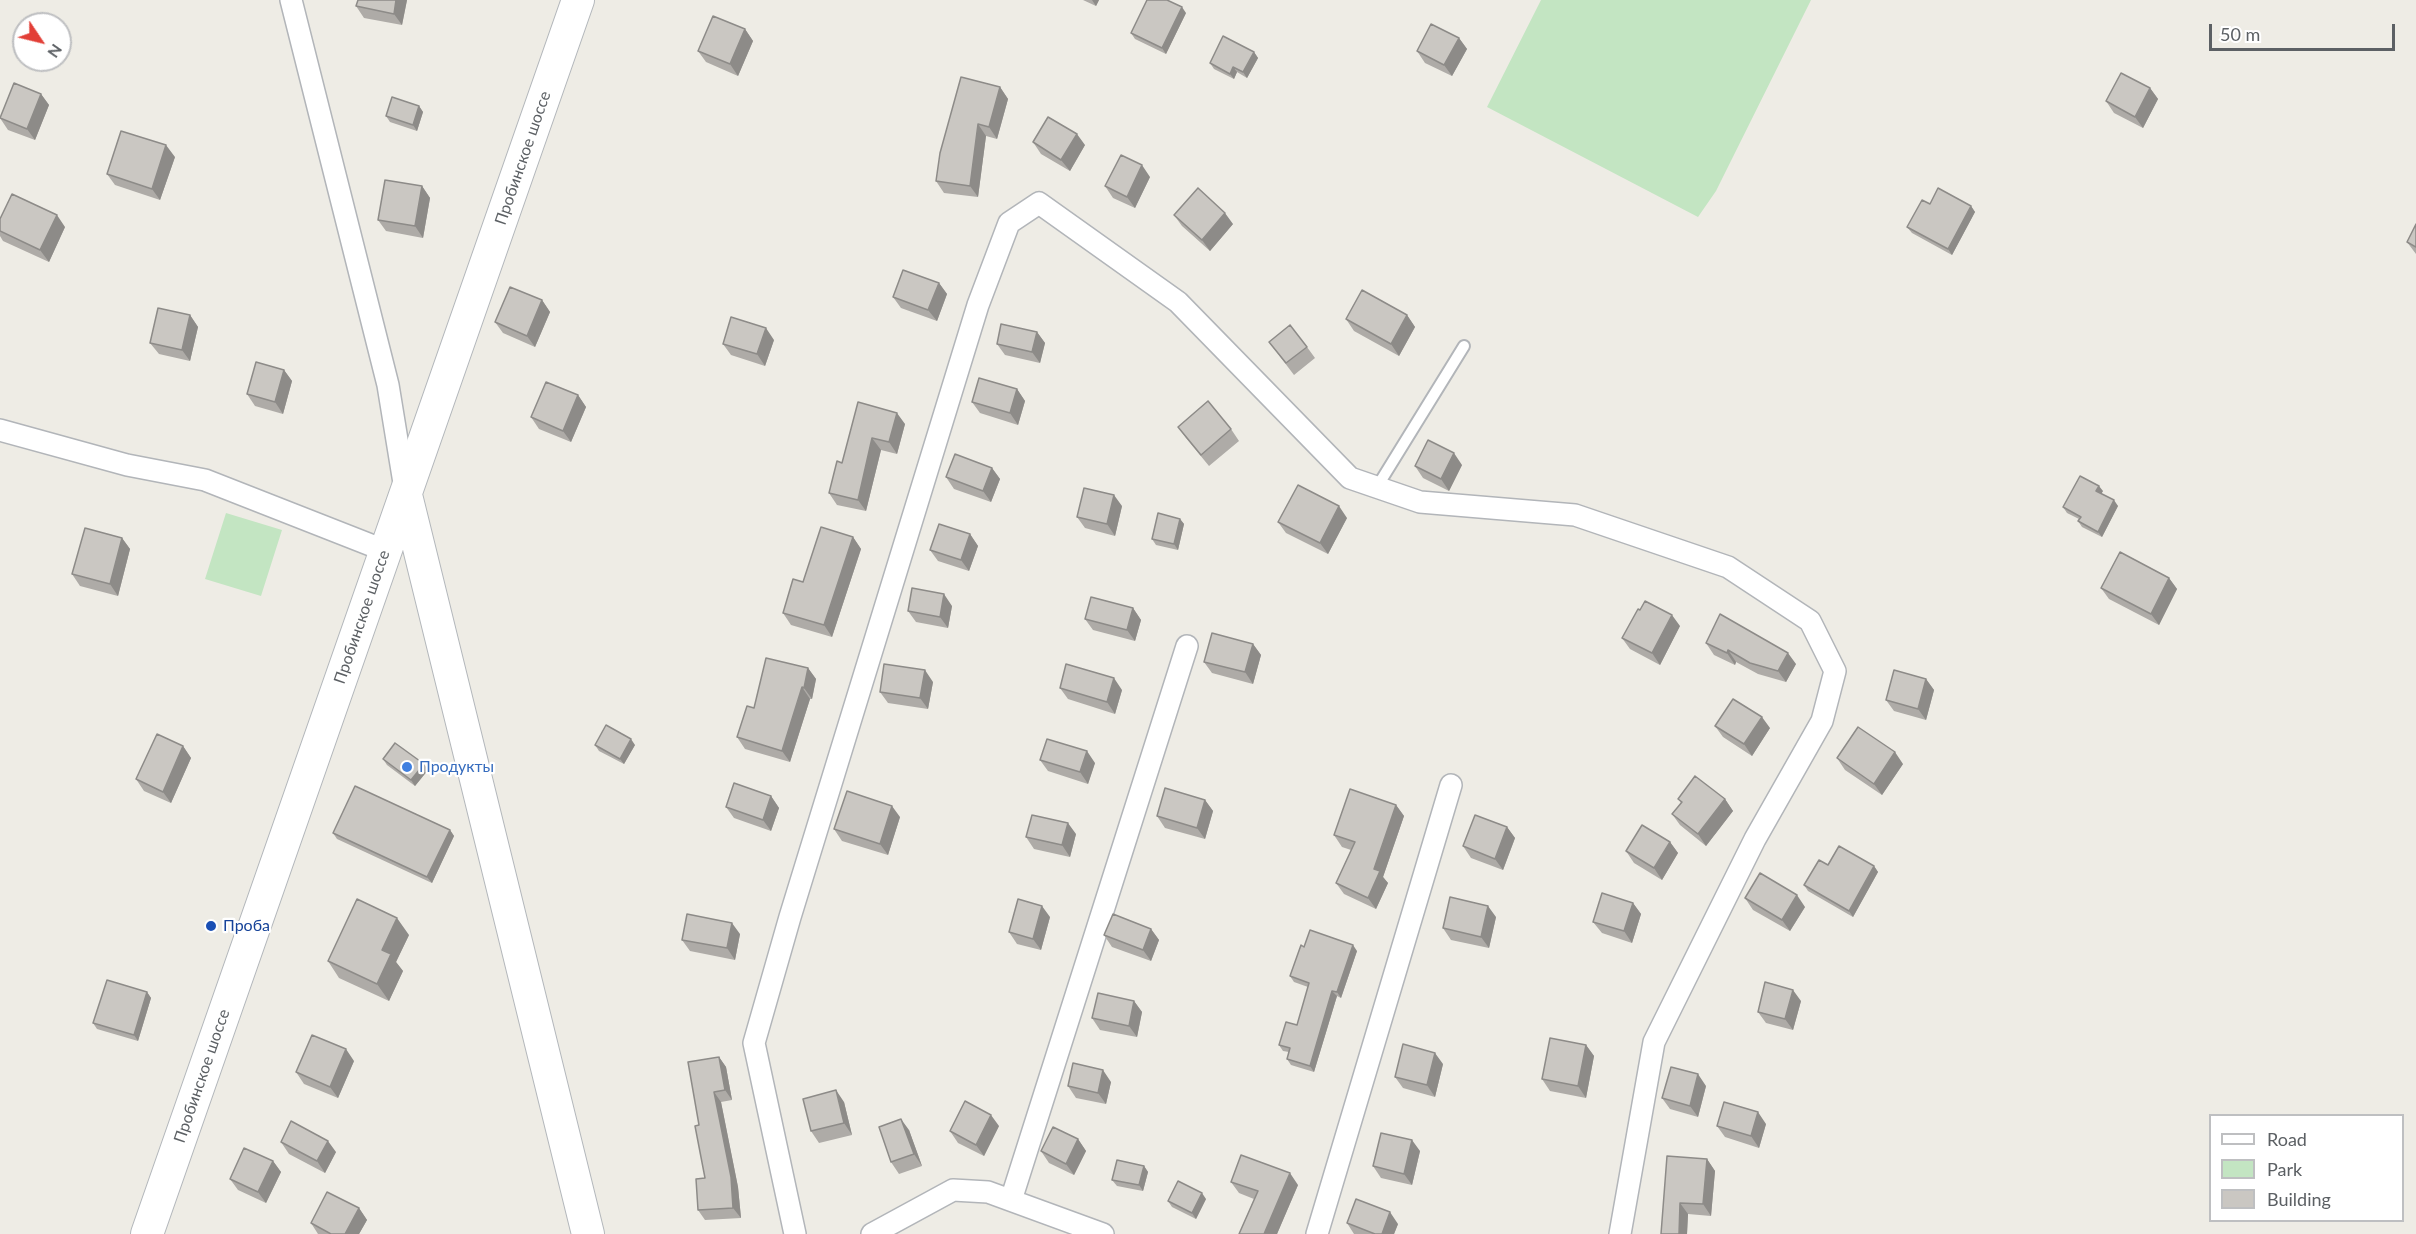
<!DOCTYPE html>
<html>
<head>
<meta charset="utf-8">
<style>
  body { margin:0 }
  #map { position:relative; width:2416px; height:1234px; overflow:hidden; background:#eeece5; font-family:Lato,sans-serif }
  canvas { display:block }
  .legend { position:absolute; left:2209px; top:1114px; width:195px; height:108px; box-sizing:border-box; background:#fff; border:2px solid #bebfc1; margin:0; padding:8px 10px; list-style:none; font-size:18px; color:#5c6064 }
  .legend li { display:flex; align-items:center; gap:12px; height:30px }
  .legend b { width:30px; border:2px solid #bebfc1 }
  .north { position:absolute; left:12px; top:12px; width:60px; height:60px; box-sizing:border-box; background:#fff; border:2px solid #bebfc1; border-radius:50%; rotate:125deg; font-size:16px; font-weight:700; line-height:24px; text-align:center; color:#5c6064 }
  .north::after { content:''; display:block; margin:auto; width:21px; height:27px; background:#e23f37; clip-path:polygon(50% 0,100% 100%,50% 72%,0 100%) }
  .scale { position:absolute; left:2209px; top:24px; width:186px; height:27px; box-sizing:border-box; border:3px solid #5c6064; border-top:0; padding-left:8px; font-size:18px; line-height:21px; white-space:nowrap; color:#5c6064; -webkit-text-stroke:4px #fff; paint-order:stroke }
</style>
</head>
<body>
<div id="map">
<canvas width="2416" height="1234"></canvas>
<ul class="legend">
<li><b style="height:8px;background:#fff"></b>Road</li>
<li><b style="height:16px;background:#c3e5c2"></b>Park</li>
<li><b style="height:16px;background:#cac7c2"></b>Building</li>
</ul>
<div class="north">N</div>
<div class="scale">50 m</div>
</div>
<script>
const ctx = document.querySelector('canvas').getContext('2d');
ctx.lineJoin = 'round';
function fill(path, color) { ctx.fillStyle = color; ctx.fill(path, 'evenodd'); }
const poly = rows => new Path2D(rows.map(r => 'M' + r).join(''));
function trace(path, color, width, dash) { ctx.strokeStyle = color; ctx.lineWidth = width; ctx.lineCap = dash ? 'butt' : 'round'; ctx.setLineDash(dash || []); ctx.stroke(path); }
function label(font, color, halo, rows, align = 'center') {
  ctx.font = font + ' Lato,sans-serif'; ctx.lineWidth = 4.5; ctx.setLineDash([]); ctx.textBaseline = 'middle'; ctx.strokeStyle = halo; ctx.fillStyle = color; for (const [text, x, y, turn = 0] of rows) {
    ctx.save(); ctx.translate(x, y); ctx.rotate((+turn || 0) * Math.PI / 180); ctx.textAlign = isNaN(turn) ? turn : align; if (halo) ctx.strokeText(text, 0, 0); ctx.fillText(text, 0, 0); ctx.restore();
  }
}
fill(poly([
  [1541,0,1811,0,1716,191,1698,217,1487,107],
  [226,513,282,530,261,596,205,579]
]), '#c3e5c2');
const lane = poly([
  [1377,487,1464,346]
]);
const street = poly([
  [291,0,388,385,405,489],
  [0,430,127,465,205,480,386,551],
  [1011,1200,1187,646],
  [795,1234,754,1043,790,917,978,305,1009,223,1039,203,1178,302,1350,478,1420,502,1575,515,1728,567,1810,621,1835,671,1822,721,1755,839,1654,1042,1620,1234],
  [872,1234,953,1190,988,1192,1103,1234],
  [1317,1234,1451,785]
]);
const secondary = poly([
  [406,495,588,1234],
  [147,1234,578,0]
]);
trace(lane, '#b2b5b9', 14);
trace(street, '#b2b5b9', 24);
trace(secondary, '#b3b7bb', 34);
trace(lane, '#fff', 10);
trace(street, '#fff', 21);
trace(secondary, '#fff', 32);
fill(poly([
  [407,0,402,25,364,18,356,6],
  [1083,0,1099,0,1096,6],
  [1186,13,1166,54,1135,39,1131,33],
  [745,29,753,41,738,76,706,62,698,51],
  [1459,38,1467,49,1452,76,1425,63,1417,51],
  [1254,52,1258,58,1247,78,1237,72,1234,79,1214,69,1210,63],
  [1000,87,1008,99,997,139,986,136,978,197,944,193,936,181],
  [2150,88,2158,99,2143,128,2114,113,2106,101],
  [41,94,49,105,35,140,8,130,0,118],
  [419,106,423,112,417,131,390,122,386,116],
  [1033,142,1085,145,1070,171,1041,154],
  [175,157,160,200,115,185,107,174],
  [1150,177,1135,208,1113,198,1105,186],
  [422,186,430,198,423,238,386,231,378,220],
  [1930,204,1971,206,1975,212,1952,255,1912,233,1907,227],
  [1174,215,1233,224,1210,251,1182,226],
  [0,219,65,227,49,262,3,241,0,236],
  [2416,224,2416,254,2407,242],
  [939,283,947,294,937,321,901,308,893,297],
  [542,300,550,312,535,347,503,333,495,322],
  [190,315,198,327,190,361,159,354,150,343],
  [1407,315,1415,327,1399,356,1354,331,1346,319],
  [1037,332,1045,343,1040,363,1005,355,997,344],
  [774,340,765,366,731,355,723,344],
  [1269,342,1307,347,1315,358,1294,375],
  [284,370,292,381,283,414,255,406,247,394],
  [1017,389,1025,401,1018,425,980,413,972,402],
  [578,395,586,407,571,442,539,429,531,417],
  [858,402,905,424,897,454,881,450,866,511,837,505,829,493,842,463],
  [1178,427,1231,429,1239,441,1209,466,1186,438],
  [1462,465,1449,491,1423,478,1415,466],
  [992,468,1000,479,991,502,954,489,946,477],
  [2103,491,2101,494,2118,506,2102,537,2082,527,2078,521,2079,519,2067,513,2063,507],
  [1122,506,1115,536,1085,528,1077,517],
  [1347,518,1328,554,1286,533,1278,522],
  [1180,519,1184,524,1178,550,1156,545,1152,539],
  [970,534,978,546,969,571,938,561,930,550],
  [853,537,861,549,832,637,791,625,783,613,803,582],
  [122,538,130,549,118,596,80,586,72,574],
  [2169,578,2177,589,2159,625,2109,599,2101,588],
  [952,606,948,628,916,622,908,611],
  [1133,608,1141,620,1135,641,1093,630,1085,619],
  [1680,626,1660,665,1630,649,1622,638],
  [1706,643,1796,664,1786,682,1758,674,1736,662,1735,665,1714,655],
  [1253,644,1261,655,1253,684,1212,673,1204,662],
  [808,668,816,679,812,699,810,699,790,762,745,749,737,737],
  [1926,679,1934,690,1926,720,1894,711,1886,700],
  [933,682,928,709,888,703,880,692],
  [1060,688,1122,690,1115,714,1068,699],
  [1715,726,1770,728,1752,756,1723,737],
  [595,745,635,745,624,764,599,751],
  [183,746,191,758,171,803,144,791,136,779],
  [1837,758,1903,764,1882,795,1845,770],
  [383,759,428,770,415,786,387,765],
  [1040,760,1095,763,1088,784,1048,771],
  [771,796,779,808,771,831,734,818,726,807],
  [1678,799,1725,799,1733,811,1706,846,1680,825,1672,814,1681,803],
  [1205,800,1213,811,1205,839,1165,828,1157,816],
  [1396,805,1404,816,1383,877,1388,883,1376,909,1344,894,1336,883,1351,850,1342,847,1334,835],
  [900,817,888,855,842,841,834,829],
  [1507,827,1515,838,1503,870,1471,858,1463,846],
  [450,830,454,836,432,883,337,839,333,833],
  [1076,834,1070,857,1034,849,1026,837],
  [1670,842,1678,853,1662,880,1634,863,1626,851],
  [1828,865,1874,866,1878,872,1853,917,1808,891,1804,885],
  [1745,898,1805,907,1790,931,1753,910],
  [1633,903,1641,914,1632,943,1602,933,1593,922],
  [1050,917,1041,950,1017,944,1009,932],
  [1496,917,1489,948,1451,940,1443,928],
  [1151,929,1159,940,1151,961,1112,947,1104,935],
  [740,934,735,960,690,951,682,940],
  [409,935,396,962,403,971,389,1001,339,978,328,961],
  [1304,947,1357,951,1341,998,1337,996,1314,1072,1291,1065,1287,1059,1289,1052,1283,1051,1279,1045,1297,1025,1308,987,1294,982,1290,976],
  [147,992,151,998,138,1041,97,1029,93,1023],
  [1134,1001,1142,1012,1137,1037,1100,1030,1092,1018],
  [1801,1001,1793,1030,1766,1023,1758,1012],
  [1586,1045,1594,1056,1586,1098,1550,1091,1542,1079],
  [719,1057,726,1067,732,1100,721,1102,738,1187,741,1218,705,1220,698,1210,705,1178,699,1125],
  [354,1061,338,1098,304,1084,296,1072],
  [1443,1064,1435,1097,1403,1088,1395,1077],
  [1111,1082,1106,1104,1076,1098,1068,1086],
  [1706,1086,1698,1117,1670,1109,1662,1098],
  [844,1102,852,1135,819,1143,811,1131],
  [1766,1124,1759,1148,1725,1137,1717,1126],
  [999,1126,984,1156,958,1143,950,1131],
  [909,1130,922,1166,899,1174,891,1162],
  [1078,1139,1086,1151,1074,1175,1049,1163,1041,1151],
  [281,1142,336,1152,325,1173,289,1154],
  [1420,1151,1412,1185,1381,1178,1373,1166],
  [1707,1159,1715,1171,1711,1216,1688,1214,1687,1234,1661,1234],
  [273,1161,281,1172,266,1203,238,1190,230,1179],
  [1144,1166,1148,1172,1143,1191,1117,1186,1112,1180],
  [1231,1182,1298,1185,1277,1234,1239,1234,1254,1199,1239,1193],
  [1206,1199,1196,1219,1172,1207,1168,1201],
  [359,1208,367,1220,359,1234,318,1234,311,1223],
  [1347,1223,1398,1224,1394,1234,1354,1234]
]), '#aeaba7');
fill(poly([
  [396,0,407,0,402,25,394,14],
  [1092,0,1099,0,1096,6],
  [1182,7,1186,13,1166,54,1162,48],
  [745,29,753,41,738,76,730,64],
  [1459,38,1467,49,1452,76,1444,65],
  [1254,52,1258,58,1247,78,1243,72],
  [1233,67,1237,72,1234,79,1230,74],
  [1000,87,1008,99,997,139,989,127],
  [2150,88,2158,99,2143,128,2135,117],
  [41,94,49,105,35,140,27,129],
  [419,106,423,112,417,131,413,125],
  [978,124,986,136,978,197,970,186],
  [1077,134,1085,145,1070,171,1061,160],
  [166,145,175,157,160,200,152,189],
  [1142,165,1150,177,1135,208,1127,197],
  [422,186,430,198,423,238,415,226],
  [1971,206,1975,212,1952,255,1948,249],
  [1225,213,1233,224,1210,251,1202,240],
  [57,215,65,227,49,262,40,250],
  [939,283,947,294,937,321,928,310],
  [542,300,550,312,535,347,527,336],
  [190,315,198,327,190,361,182,350],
  [1407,315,1415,327,1399,356,1391,344],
  [766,328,774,340,765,366,757,354],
  [1037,332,1045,343,1040,363,1032,352],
  [284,370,292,381,283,414,275,402],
  [1017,389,1025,401,1018,425,1010,413],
  [578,395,586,407,571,442,563,431],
  [897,413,905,424,897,454,889,442],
  [872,438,881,450,866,511,858,500],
  [1454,453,1462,465,1449,491,1441,479],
  [992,468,1000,479,991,502,983,491],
  [2099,486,2103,491,2100,496,2096,491],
  [1114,495,1122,506,1115,536,1107,524],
  [2114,500,2118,506,2102,537,2098,532],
  [1339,506,1347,518,1328,554,1320,543],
  [1180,519,1184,524,1178,550,1174,544],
  [970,534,978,546,969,571,961,560],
  [853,537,861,549,832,637,824,625],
  [122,538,130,549,118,596,110,584],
  [2169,578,2177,589,2159,625,2151,614],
  [944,594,952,606,948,628,940,617],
  [1133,608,1141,620,1135,641,1127,630],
  [1672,615,1680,626,1660,665,1652,653],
  [1253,644,1261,655,1253,684,1245,672],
  [1728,650,1736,662,1735,665,1727,653],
  [1788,653,1796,664,1786,682,1778,671],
  [808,668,816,679,812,699,804,688],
  [925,670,933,682,928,709,920,698],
  [1114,678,1122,690,1115,714,1107,702],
  [1926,679,1934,690,1926,720,1918,709],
  [802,687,810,699,790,762,782,751],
  [1762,717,1770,728,1752,756,1744,744],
  [631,739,635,745,624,764,620,759],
  [183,746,191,758,171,803,163,792],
  [1087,751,1095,763,1088,784,1080,772],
  [1895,752,1903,764,1882,795,1874,784],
  [424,764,428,770,415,786,411,780],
  [771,796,779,808,771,831,763,820],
  [1725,799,1733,811,1706,846,1698,834],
  [1205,800,1213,811,1205,839,1197,828],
  [1396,805,1404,816,1383,877,1388,883,1376,909,1368,898,1374,869],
  [892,806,900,817,888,855,880,844],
  [1068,823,1076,834,1070,857,1062,845],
  [1507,827,1515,838,1503,870,1495,859],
  [450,830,454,836,432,883,427,877],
  [1670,842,1678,853,1662,880,1654,868],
  [1874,866,1878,872,1853,917,1849,911],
  [1797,895,1805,907,1790,931,1782,920],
  [1633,903,1641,914,1632,943,1624,931],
  [1042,906,1050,917,1041,950,1033,939],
  [1488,906,1496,917,1489,948,1481,937],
  [397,918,409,935,396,962,403,971,389,1001,377,984,382,950],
  [732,923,740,934,735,960,727,948],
  [1151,929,1159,940,1151,961,1143,950],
  [1353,945,1357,951,1341,998,1337,992],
  [1793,990,1801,1001,1793,1030,1785,1019],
  [1332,991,1337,996,1314,1072,1310,1066],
  [147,992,151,998,138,1041,134,1035],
  [1134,1001,1142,1012,1137,1037,1129,1026],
  [1586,1045,1594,1056,1586,1098,1578,1086],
  [346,1049,354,1061,338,1098,330,1087],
  [1435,1053,1443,1064,1435,1097,1427,1085],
  [719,1057,726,1067,732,1100,725,1090],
  [1103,1070,1111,1082,1106,1104,1098,1093],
  [1698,1074,1706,1086,1698,1117,1690,1106],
  [836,1090,844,1102,852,1135,844,1123],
  [714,1092,721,1102,738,1187,741,1218,733,1208],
  [1758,1112,1766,1124,1759,1148,1751,1136],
  [991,1115,999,1126,984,1156,976,1145],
  [901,1119,909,1130,922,1166,914,1154],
  [1078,1139,1086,1151,1074,1175,1066,1164],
  [1412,1140,1420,1151,1412,1185,1404,1174],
  [328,1141,336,1152,325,1173,317,1161],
  [1707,1159,1715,1171,1711,1216,1703,1204],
  [273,1161,281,1172,266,1203,258,1192],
  [1144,1166,1148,1172,1143,1191,1139,1185],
  [1290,1173,1298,1185,1277,1234,1264,1234],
  [1202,1193,1206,1199,1196,1219,1192,1213],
  [1680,1203,1688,1214,1687,1234,1679,1234],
  [359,1208,367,1220,359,1234,345,1234],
  [1390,1212,1398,1224,1394,1234,1382,1234]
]), '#8d8b88');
const building = poly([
  [358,0,396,0,394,14,356,6,358,0],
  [1147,0,1167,0,1182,7,1162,48,1131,33,1147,0],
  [713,16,745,29,730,64,698,51,713,16],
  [1431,24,1459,38,1444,65,1417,51,1431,24],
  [1223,36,1254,52,1243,72,1233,67,1230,74,1210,63,1223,36],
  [2121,73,2150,88,2135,117,2106,101,2121,73],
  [961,77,1000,87,989,127,978,124,970,186,936,181,940,153,961,77],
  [14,83,41,94,27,129,0,118,14,83],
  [392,97,419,106,413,125,386,116,392,97],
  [1048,117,1077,134,1061,160,1033,142,1048,117],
  [121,131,166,145,152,189,107,174,121,131],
  [1121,155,1142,165,1127,197,1105,186,1121,155],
  [385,180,422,186,415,226,378,220,385,180],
  [1198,188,1225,213,1202,240,1174,215,1198,188],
  [1938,188,1971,206,1948,249,1907,227,1922,200,1930,204,1938,188],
  [12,194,57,215,40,250,0,231,0,219,12,194],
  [2416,224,2416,247,2407,242,2416,224],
  [903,270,939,283,928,310,893,297,903,270],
  [510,287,542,300,527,336,495,322,510,287],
  [1362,290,1407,315,1391,344,1346,319,1362,290],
  [158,308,190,315,182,350,150,343,158,308],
  [731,317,766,328,757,354,723,344,731,317],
  [1001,324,1037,332,1032,352,997,344,1001,324],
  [1290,325,1307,347,1286,363,1269,342,1290,325],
  [256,362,284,370,275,402,247,394,256,362],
  [979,378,1017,389,1010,413,972,402,979,378],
  [546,382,578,395,563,431,531,417,546,382],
  [1208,401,1231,429,1201,455,1178,427,1208,401],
  [858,402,897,413,889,442,872,438,858,500,829,493,837,461,842,463,858,402],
  [1428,440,1454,453,1441,479,1415,466,1428,440],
  [955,454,992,468,983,491,946,477,955,454],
  [2080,476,2099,486,2096,491,2114,500,2098,532,2078,521,2081,517,2063,507,2080,476],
  [1298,485,1339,506,1320,543,1278,522,1298,485],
  [1084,488,1114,495,1107,524,1077,517,1084,488],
  [1158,513,1180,519,1174,544,1152,539,1158,513],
  [939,524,970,534,961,560,930,550,939,524],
  [821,527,853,537,824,625,783,613,793,579,803,582,821,527],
  [85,528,122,538,110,584,72,574,85,528],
  [2120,552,2169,578,2151,614,2101,588,2120,552],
  [912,588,944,594,940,617,908,611,912,588],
  [1091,597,1133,608,1127,630,1085,619,1091,597],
  [1645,601,1672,615,1652,653,1622,638,1638,609,1640,610,1645,601],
  [1720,614,1788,653,1778,671,1750,663,1728,650,1727,653,1706,643,1720,614],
  [1212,633,1253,644,1245,672,1204,662,1212,633],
  [766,658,808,668,804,688,802,687,782,751,737,737,747,706,754,708,766,658],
  [884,664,925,670,920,698,880,692,884,664],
  [1066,664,1114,678,1107,702,1060,688,1066,664],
  [1894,670,1926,679,1918,709,1886,700,1894,670],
  [1733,699,1762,717,1744,744,1715,726,1733,699],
  [606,725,631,739,620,759,595,745,606,725],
  [1858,727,1895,752,1874,784,1837,758,1858,727],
  [157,734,183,746,163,792,136,779,157,734],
  [1047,739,1087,751,1080,772,1040,760,1047,739],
  [395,743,424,764,411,780,383,759,395,743],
  [1695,776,1725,799,1698,834,1672,814,1682,802,1678,799,1695,776],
  [734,783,771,796,763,820,726,807,734,783],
  [355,786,450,830,427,877,333,833,355,786],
  [1165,788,1205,800,1197,828,1157,816,1165,788],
  [1350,789,1396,805,1374,869,1380,871,1368,898,1336,883,1355,842,1334,835,1350,789],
  [847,791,892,806,880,844,834,829,847,791],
  [1032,815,1068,823,1062,845,1026,837,1032,815],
  [1475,815,1507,827,1495,859,1463,846,1475,815],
  [1642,825,1670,842,1654,868,1626,851,1642,825],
  [1839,846,1874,866,1849,911,1804,885,1819,860,1828,865,1839,846],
  [1760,873,1797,895,1782,920,1745,898,1760,873],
  [1602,893,1633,903,1624,931,1593,922,1602,893],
  [1450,897,1488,906,1481,937,1443,928,1450,897],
  [357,899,397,918,382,950,391,954,377,984,328,961,357,899],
  [1018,899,1042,906,1033,939,1009,932,1018,899],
  [687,914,732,923,727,948,682,940,687,914],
  [1113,914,1151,929,1143,950,1104,935,1113,914],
  [1310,930,1353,945,1337,992,1332,991,1310,1066,1287,1059,1290,1048,1279,1045,1286,1022,1297,1025,1309,983,1290,976,1301,945,1304,947,1310,930],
  [107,980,147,992,134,1035,93,1023,107,980],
  [1765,982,1793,990,1785,1019,1758,1012,1765,982],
  [1098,993,1134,1001,1129,1026,1092,1018,1098,993],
  [312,1035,346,1049,330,1087,296,1072,312,1035],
  [1550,1038,1586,1045,1578,1086,1542,1079,1550,1038],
  [1403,1044,1435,1053,1427,1085,1395,1077,1403,1044],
  [719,1057,725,1090,714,1092,731,1177,733,1208,698,1210,696,1179,705,1178,695,1126,699,1125,688,1062,719,1057],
  [1073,1063,1103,1070,1098,1093,1068,1086,1073,1063],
  [1671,1067,1698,1074,1690,1106,1662,1098,1671,1067],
  [836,1090,844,1123,811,1131,803,1099,836,1090],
  [965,1101,991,1115,976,1145,950,1131,965,1101],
  [1724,1102,1758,1112,1751,1136,1717,1126,1724,1102],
  [901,1119,914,1154,891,1162,879,1127,901,1119],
  [291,1121,328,1141,317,1161,281,1142,291,1121],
  [1053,1127,1078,1139,1066,1164,1041,1151,1053,1127],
  [1381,1133,1412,1140,1404,1174,1373,1166,1381,1133],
  [244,1148,273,1161,258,1192,230,1179,244,1148],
  [1241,1155,1290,1173,1264,1234,1239,1234,1258,1191,1231,1182,1241,1155],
  [1667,1156,1707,1159,1703,1204,1680,1203,1679,1234,1661,1234,1667,1156],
  [1117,1160,1144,1166,1139,1185,1112,1180,1117,1160],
  [1178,1181,1202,1193,1192,1213,1168,1201,1178,1181],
  [327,1192,359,1208,345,1234,331,1234,311,1223,327,1192],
  [1356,1199,1390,1212,1382,1234,1375,1234,1347,1223,1356,1199]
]);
fill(building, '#cac7c2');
trace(building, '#8d8b88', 1.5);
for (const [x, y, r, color] of [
  [407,767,6,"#3f7fe0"],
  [211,926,6,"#1a4fb4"]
]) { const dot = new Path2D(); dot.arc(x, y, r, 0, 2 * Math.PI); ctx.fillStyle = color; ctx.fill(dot); trace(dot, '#fff', 2); }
label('16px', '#5c6064', '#fff', [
  ["Пробинское шоссе",523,158,-71],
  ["Пробинское шоссе",362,617,-71],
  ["Пробинское шоссе",202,1076,-71]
]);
label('16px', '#366cbe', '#fff', [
  ["Продукты",419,767]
], 'left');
label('16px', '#164399', '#fff', [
  ["Проба",223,926]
], 'left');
</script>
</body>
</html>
